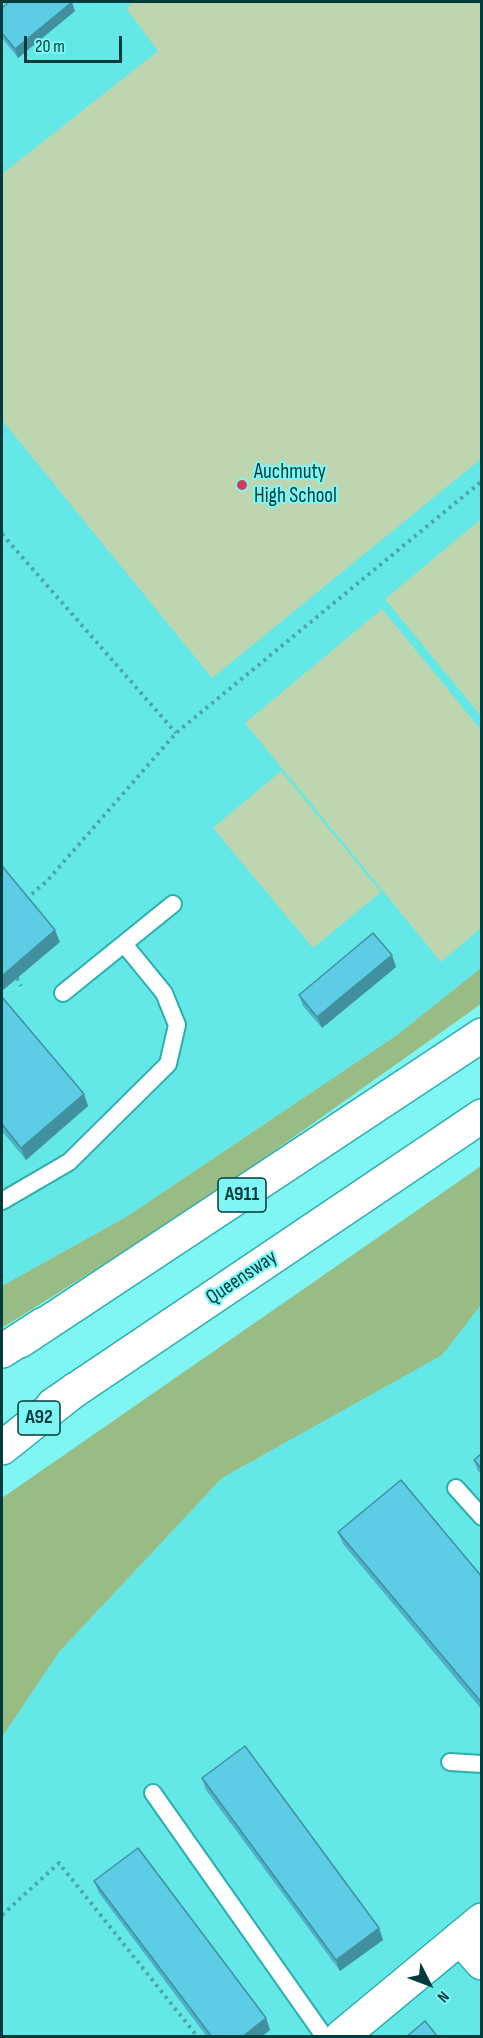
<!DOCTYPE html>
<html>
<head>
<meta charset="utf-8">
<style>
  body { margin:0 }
  #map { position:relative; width:483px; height:2038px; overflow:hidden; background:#80f6f4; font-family:"Sofia Sans Condensed",sans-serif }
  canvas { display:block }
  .frame { position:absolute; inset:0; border:3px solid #023b3b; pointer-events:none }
  .north { position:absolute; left:399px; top:1954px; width:60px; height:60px; -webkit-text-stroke:4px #80f6f4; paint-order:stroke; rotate:132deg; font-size:16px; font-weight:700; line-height:24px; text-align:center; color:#023b3b }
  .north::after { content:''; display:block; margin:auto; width:21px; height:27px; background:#023b3b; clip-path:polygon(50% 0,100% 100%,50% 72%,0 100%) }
  .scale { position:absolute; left:24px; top:36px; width:98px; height:27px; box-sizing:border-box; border:3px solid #023b3b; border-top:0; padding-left:8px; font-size:18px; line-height:21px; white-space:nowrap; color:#023b3b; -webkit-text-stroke:4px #80f6f4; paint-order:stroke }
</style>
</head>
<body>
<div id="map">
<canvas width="483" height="2038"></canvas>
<div class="frame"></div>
<div class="north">N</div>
<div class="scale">20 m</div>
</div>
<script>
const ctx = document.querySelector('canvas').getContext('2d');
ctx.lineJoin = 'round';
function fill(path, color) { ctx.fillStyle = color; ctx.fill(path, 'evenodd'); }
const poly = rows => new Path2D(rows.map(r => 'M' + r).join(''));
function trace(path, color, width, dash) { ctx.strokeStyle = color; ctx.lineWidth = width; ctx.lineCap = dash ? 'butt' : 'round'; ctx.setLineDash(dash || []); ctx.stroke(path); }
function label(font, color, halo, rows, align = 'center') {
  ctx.font = font + ' "Sofia Sans Condensed",sans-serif'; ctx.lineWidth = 4.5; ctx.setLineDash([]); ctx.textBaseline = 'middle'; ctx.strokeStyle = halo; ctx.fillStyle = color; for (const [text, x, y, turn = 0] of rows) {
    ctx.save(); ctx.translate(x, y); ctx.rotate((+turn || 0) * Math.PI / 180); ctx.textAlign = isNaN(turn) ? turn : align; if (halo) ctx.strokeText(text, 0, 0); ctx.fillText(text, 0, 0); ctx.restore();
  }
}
fill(poly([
  [2,2,481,2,481,968,397,1035,126,1217,2,1286],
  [481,1305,481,2036,2,2036,2,1737,60,1651,222,1478,441,1355]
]), '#64e8e7');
fill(poly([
  [134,2,481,2,481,459,212,678,2,420,2,174,158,51,126,8],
  [481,519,481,716,385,599],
  [382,609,481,730,481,928,441,962,245,723],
  [281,771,381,892,313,948,213,828]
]), '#bdd6af');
fill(poly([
  [481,968,481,1004,198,1205,2,1328,2,1286,126,1217,397,1035],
  [481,1166,481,1305,442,1355,222,1478,60,1651,2,1737,2,1498]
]), '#99bc85');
const lane = poly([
  [63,993,173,904],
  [2,1201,69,1162,168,1064,177,1025,164,993,124,944],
  [456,1488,482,1517],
  [450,1762,482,1764],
  [153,1793,324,2036]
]);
const street = poly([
  [460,1938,482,1963],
  [342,2036,482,1920]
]);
const primary = poly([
  [20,1341,482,1035],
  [53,1405,482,1116]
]);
const highway = poly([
  [2,1351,44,1324],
  [2,1448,76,1389]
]);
trace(lane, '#2caead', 20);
trace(street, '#2caead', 36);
trace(primary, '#2caead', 36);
trace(highway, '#2caead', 36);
trace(poly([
  [2,534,176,733],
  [26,899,47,881,176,733,482,481],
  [17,978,21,986],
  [2,1915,59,1863,197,2036]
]), '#4ba8a7', 4, [3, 4.5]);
trace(lane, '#fff', 16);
trace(street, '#fff', 33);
trace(primary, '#fff', 33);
trace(highway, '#fff', 33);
fill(poly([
  [2,8,75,11,18,58,2,38],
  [396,967,322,1028,303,1006,299,995],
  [2,997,84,1094,88,1106,26,1160,2,1131],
  [482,1453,482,1475,478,1471,474,1460],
  [338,1532,482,1577,482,1710,343,1544],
  [202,1778,379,1928,383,1940,340,1971,206,1790],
  [94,1881,266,2018,270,2030,261,2037,207,2037,99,1893]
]), '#50b0c5');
fill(poly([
  [72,2,75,11,18,58,15,49],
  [55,930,60,942,2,991,2,976],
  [392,955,396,967,322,1028,317,1017],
  [84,1094,88,1106,26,1160,21,1148],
  [379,1928,383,1940,340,1971,336,1960],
  [266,2018,270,2030,261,2037,242,2037]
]), '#4190a0');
const building = poly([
  [9,2,72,2,15,49,2,33,2,8,9,2],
  [2,866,55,930,2,976,2,866],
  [373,933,392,955,317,1017,299,995,373,933],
  [2,997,84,1094,21,1148,2,1124,2,997],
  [482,1453,482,1469,474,1460,482,1453],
  [401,1480,482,1577,482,1703,338,1532,401,1480],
  [245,1746,379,1928,336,1960,202,1778,245,1746],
  [138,1848,266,2018,242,2037,212,2037,94,1881,138,1848],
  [425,2021,438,2037,406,2037,425,2021]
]);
fill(building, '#5dcde5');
trace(building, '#4190a0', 1.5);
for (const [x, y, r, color] of [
  [242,485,6,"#cf3e59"]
]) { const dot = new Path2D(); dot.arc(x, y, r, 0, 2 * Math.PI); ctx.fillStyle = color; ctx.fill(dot); trace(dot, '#80f6f4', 2); }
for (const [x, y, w] of [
  [242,1195,48],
  [39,1418,42]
]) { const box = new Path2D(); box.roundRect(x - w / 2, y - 17, w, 34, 4.5); ctx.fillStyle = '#80f6f4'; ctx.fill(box); trace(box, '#023b3b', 1.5); }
label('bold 20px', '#023b3b', null, [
  ["A911",242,1195],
  ["A92",39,1418]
]);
label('21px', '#023b3b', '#80f6f4', [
  ["Auchmuty",254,473],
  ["High School",254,497]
], 'left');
label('21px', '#023b3b', '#80f6f4', [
  ["Queensway",242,1278,-34]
]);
</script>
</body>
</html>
